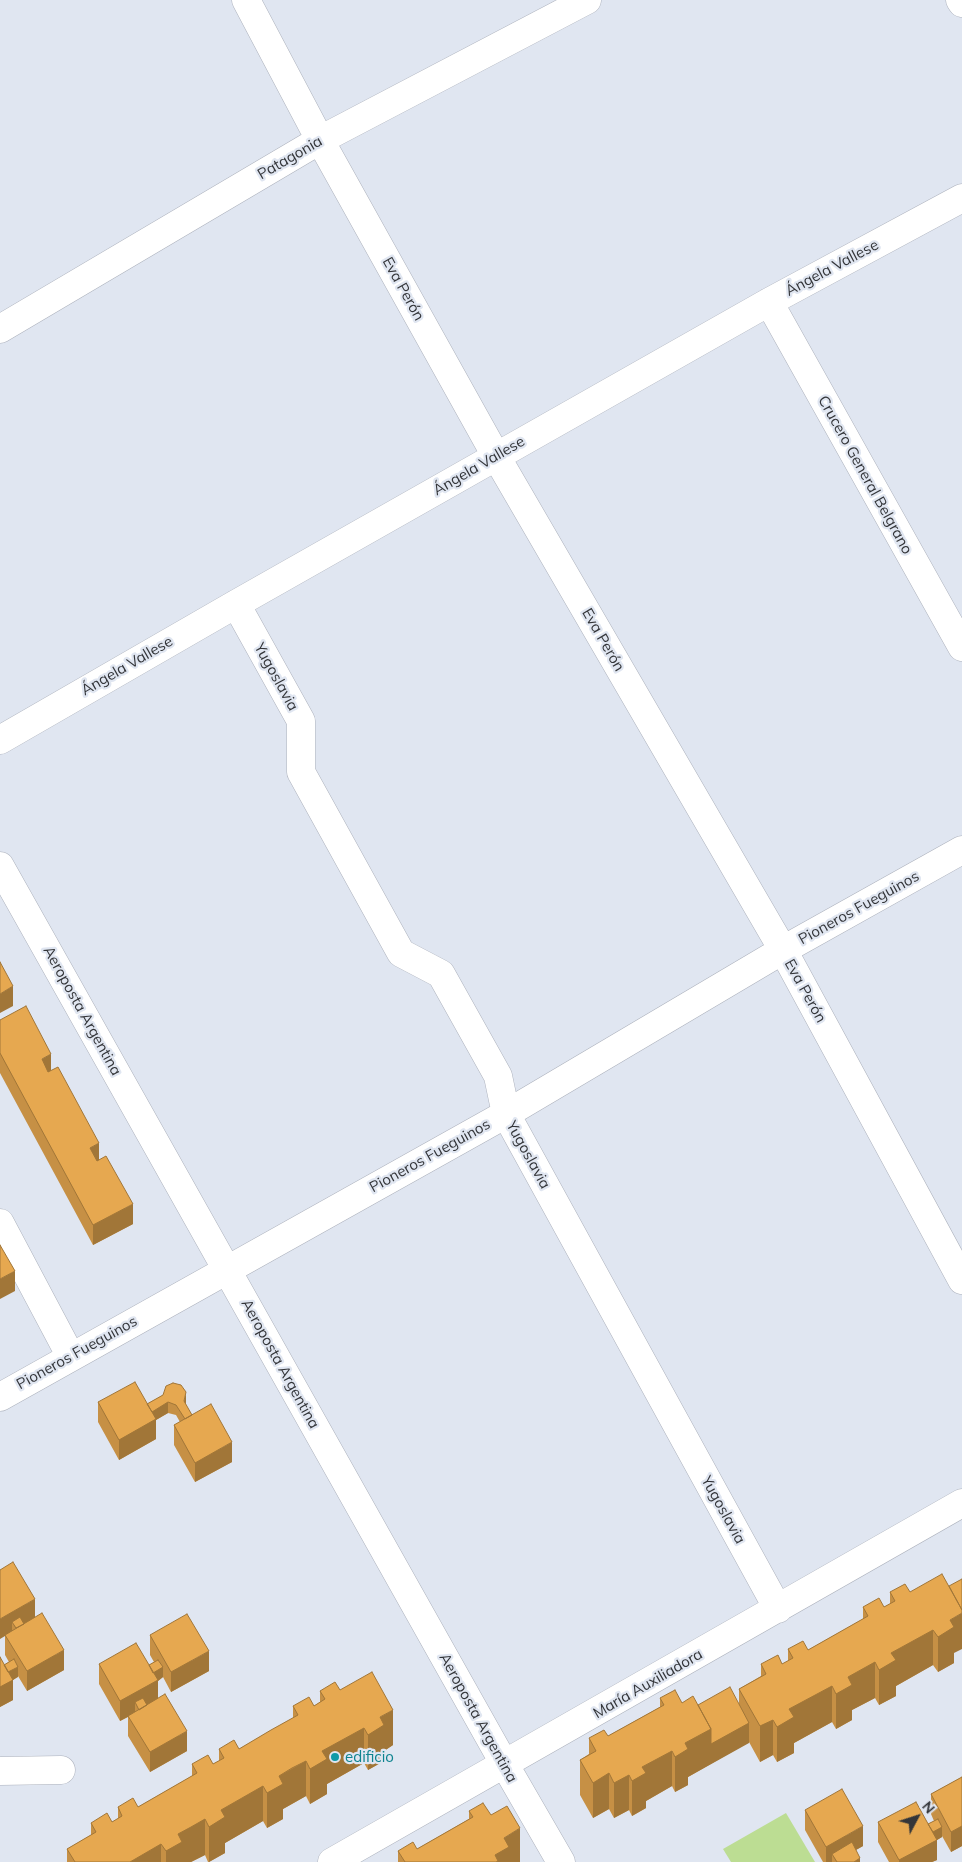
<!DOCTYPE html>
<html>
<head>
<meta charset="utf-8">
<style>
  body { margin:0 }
  #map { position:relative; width:962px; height:1862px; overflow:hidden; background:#e0e6f1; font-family:Mulish,sans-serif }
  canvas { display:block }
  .north { position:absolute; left:892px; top:1792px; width:50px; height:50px; -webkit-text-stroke:4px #e0e6f1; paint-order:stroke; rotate:50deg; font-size:14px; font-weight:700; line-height:20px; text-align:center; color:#333539 }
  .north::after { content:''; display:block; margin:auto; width:18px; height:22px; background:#333539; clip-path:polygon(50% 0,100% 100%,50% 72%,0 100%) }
</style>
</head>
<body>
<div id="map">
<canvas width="962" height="1862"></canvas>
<div class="north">N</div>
</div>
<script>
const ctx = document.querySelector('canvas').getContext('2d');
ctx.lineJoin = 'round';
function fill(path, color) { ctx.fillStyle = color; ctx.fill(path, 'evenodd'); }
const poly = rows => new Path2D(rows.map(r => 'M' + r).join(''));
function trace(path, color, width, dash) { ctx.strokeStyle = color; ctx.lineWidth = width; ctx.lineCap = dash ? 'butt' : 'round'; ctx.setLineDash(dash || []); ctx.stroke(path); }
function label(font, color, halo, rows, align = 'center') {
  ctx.font = font + ' Mulish,sans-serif'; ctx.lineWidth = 4.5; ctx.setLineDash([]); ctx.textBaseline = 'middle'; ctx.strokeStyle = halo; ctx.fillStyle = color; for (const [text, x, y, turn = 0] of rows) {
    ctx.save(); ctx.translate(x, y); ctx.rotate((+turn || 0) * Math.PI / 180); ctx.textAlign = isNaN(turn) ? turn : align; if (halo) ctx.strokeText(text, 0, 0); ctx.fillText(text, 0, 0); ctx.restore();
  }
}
fill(poly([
  [786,1813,815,1862,731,1862,723,1849]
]), '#bcdd93');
const street = poly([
  [246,0,320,140,496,456,783,950,962,1280],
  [960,0,962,3],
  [769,302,962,647],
  [0,329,320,140,587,0],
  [236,604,301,721,301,772,401,953,441,974,498,1076,506,1114,778,1609],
  [0,740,236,604,769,302,962,198],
  [0,866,505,1765,561,1862],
  [0,1223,71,1357],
  [0,1397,506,1114,783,950,962,850],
  [0,1771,61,1770],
  [332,1862,962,1503]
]);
trace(street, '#acb1bc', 29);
trace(street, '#fff', 28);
fill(poly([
  [0,1020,51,1070,99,1160,133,1224,93,1245,0,1073],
  [163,1395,186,1402,185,1404,192,1415,232,1462,195,1482,174,1445,174,1425,180,1422,176,1415,168,1413,156,1420,156,1439,119,1460,98,1422,98,1402,147,1404],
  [0,1570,35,1618,64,1670,27,1691,18,1676,13,1680,13,1700,0,1707,0,1657,4,1665,9,1662,5,1655,5,1636],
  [890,1592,910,1592,954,1653,954,1663,938,1672,933,1665,896,1686,896,1696,879,1705,875,1698,852,1710,852,1720,836,1729,832,1722,794,1743,794,1753,777,1762,773,1755,760,1762,749,1742,688,1777,688,1785,675,1792,672,1786,646,1801,646,1808,632,1816,629,1810,614,1818,609,1809,593,1818,580,1795,580,1760,589,1754,589,1738,608,1736,660,1707,660,1698,682,1703,698,1705,739,1704,739,1689,761,1676,761,1664,782,1664,788,1661,788,1649,808,1650,863,1619,863,1607,884,1607,890,1604],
  [150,1635,209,1671,171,1692,163,1677,158,1681,158,1699,187,1751,150,1772,128,1736,128,1717,120,1721,99,1684,99,1664,149,1665,154,1662,150,1655],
  [340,1690,393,1745,384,1751,384,1761,368,1770,364,1763,327,1784,327,1794,310,1804,306,1796,283,1809,283,1819,267,1828,263,1821,225,1843,225,1853,209,1862,208,1862,205,1855,191,1862,67,1862,67,1849,91,1835,91,1823,112,1822,118,1819,118,1807,138,1807,192,1776,192,1764,213,1764,219,1761,219,1749,239,1749,293,1718,293,1706,314,1706,320,1702,320,1691],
  [962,1777,962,1846,951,1852,942,1836,942,1837,937,1840,937,1860,932,1862,889,1862,878,1842,878,1822,928,1824,934,1821,931,1814,931,1794],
  [805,1810,863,1846,856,1850,860,1862,823,1862,805,1830],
  [469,1811,491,1815,520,1862,398,1862,398,1851,417,1849,469,1819]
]), '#c69045');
fill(poly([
  [13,986,13,1006,0,1013,0,994],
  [51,1054,51,1074,42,1079,42,1059],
  [99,1143,99,1163,90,1168,90,1148],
  [133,1204,133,1224,93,1245,93,1225],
  [15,1271,15,1291,0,1299,0,1279],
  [186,1392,186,1402,184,1411,184,1401],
  [168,1402,168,1413,156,1420,156,1439,119,1460,119,1440,147,1414],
  [232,1442,232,1462,195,1482,195,1463],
  [35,1599,35,1619,17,1630,12,1622,12,1632,5,1635,5,1636,0,1639,0,1619],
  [962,1613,962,1649,954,1653,954,1663,938,1672,938,1637,950,1620],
  [933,1630,933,1665,896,1686,896,1696,879,1705,879,1670,891,1653],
  [64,1650,64,1670,27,1691,27,1671],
  [209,1651,209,1671,171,1692,171,1672],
  [875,1662,875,1698,852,1710,852,1720,836,1729,836,1694,848,1677],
  [18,1667,18,1677,13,1680,13,1700,0,1707,0,1687,4,1674],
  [163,1667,163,1677,158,1681,158,1700,139,1710,135,1702,135,1713,120,1721,120,1701,149,1675],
  [832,1686,832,1722,794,1743,794,1753,777,1762,777,1727,789,1709],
  [393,1710,393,1745,384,1751,384,1761,368,1770,368,1735,380,1717],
  [773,1720,773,1755,760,1762,760,1726],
  [749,1723,749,1743,688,1777,688,1785,675,1792,675,1757,685,1743,711,1729],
  [364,1728,364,1763,327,1784,327,1794,310,1804,310,1769,322,1751],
  [187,1731,187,1751,150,1772,150,1752],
  [672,1751,672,1786,646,1801,646,1808,632,1816,632,1781,642,1767],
  [306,1761,306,1796,283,1809,283,1819,267,1828,267,1793,279,1776],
  [609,1773,609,1809,593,1818,593,1783],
  [629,1775,629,1810,614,1818,614,1783],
  [263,1786,263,1821,225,1843,225,1853,209,1862,209,1827,221,1810],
  [205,1819,205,1855,191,1862,166,1862,166,1851,178,1834],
  [863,1826,863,1846,836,1861,832,1854,832,1862,826,1862,826,1847],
  [962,1826,962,1846,951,1852,951,1832],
  [942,1827,942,1837,937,1840,937,1860,932,1862,899,1862,899,1860,928,1834],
  [520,1828,520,1862,495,1862,495,1855,504,1838],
  [161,1844,161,1862,130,1862],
  [860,1858,860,1862,854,1862]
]), '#a17638');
const building = poly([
  [0,962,13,986,0,994,0,962],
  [26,1006,51,1054,42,1059,48,1072,58,1067,99,1143,90,1148,97,1161,106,1156,133,1204,93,1225,0,1053,0,1020,26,1006],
  [0,1245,15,1271,0,1279,0,1245],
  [135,1382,156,1419,119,1440,98,1402,135,1382],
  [173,1383,181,1385,186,1392,184,1401,192,1415,185,1419,176,1405,168,1402,152,1412,147,1404,163,1395,166,1386,173,1383],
  [211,1404,232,1442,195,1463,174,1425,211,1404],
  [13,1562,35,1599,0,1619,0,1570,13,1562],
  [942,1574,962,1610,962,1613,950,1620,954,1627,938,1637,933,1630,891,1653,896,1660,879,1670,875,1662,848,1677,852,1685,836,1694,832,1686,789,1709,794,1717,777,1727,773,1720,760,1726,739,1689,766,1674,761,1664,778,1655,782,1664,793,1658,788,1649,803,1641,808,1650,868,1616,863,1607,879,1598,884,1607,895,1601,890,1592,905,1584,910,1592,942,1574],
  [962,1579,962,1610,949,1586,962,1579],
  [42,1613,64,1650,27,1671,5,1635,42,1613],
  [187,1614,209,1651,171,1672,150,1635,187,1614],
  [20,1617,24,1624,16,1628,12,1622,20,1617],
  [136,1643,158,1680,120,1701,99,1664,136,1643],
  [0,1657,13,1680,0,1687,0,1657],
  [14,1659,18,1667,8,1672,4,1665,14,1659],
  [158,1660,163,1667,153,1673,149,1665,158,1660],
  [372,1672,393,1710,380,1717,384,1725,368,1735,364,1728,322,1751,327,1759,310,1769,306,1761,292,1768,279,1776,283,1784,267,1793,263,1786,221,1810,225,1817,209,1827,205,1819,191,1827,178,1834,182,1842,166,1851,161,1844,130,1862,75,1862,67,1849,96,1832,91,1823,107,1813,112,1822,122,1816,118,1807,133,1798,138,1807,197,1773,192,1764,208,1755,213,1764,224,1758,219,1749,234,1740,239,1749,271,1730,298,1715,293,1706,309,1697,314,1706,325,1699,320,1691,335,1682,340,1690,372,1672],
  [730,1687,749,1723,711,1744,711,1729,698,1705,730,1687],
  [675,1690,682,1703,693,1696,711,1729,685,1743,688,1749,675,1757,672,1751,642,1767,646,1773,632,1781,629,1775,614,1783,609,1773,593,1783,580,1760,596,1751,589,1738,604,1730,608,1736,664,1705,660,1698,675,1690],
  [165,1694,187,1731,150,1752,128,1716,165,1694],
  [143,1698,147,1705,139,1710,135,1702,143,1698],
  [962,1777,962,1826,951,1832,931,1794,962,1777],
  [842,1789,863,1826,826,1847,805,1810,842,1789],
  [916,1802,937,1840,899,1860,878,1822,916,1802],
  [483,1803,491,1815,507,1806,520,1828,504,1838,509,1847,495,1855,498,1861,496,1862,405,1862,398,1851,413,1842,417,1849,473,1817,469,1811,483,1803],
  [938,1819,942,1827,933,1832,928,1824,938,1819],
  [852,1842,860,1858,854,1862,837,1862,832,1854,852,1842]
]);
fill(building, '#e6a850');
trace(building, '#a17638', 1);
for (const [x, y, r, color] of [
  [335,1757,5,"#0f9aa8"]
]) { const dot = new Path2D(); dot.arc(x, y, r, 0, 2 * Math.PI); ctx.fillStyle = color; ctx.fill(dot); trace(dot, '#e0e6f1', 2); }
label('15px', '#333539', '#e0e6f1', [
  ["Patagonia",290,158,-30],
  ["Ángela Vallese",832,268,-28],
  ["Eva Perón",403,289,61],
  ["Ángela Vallese",479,466,-30],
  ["Crucero General Belgrano",865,475,61],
  ["Eva Perón",603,640,60],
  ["Ángela Vallese",127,666,-30],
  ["Yugoslavia",276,677,61],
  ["Pioneros Fueguinos",859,908,-29],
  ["Eva Perón",805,991,61],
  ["Aeroposta Argentina",82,1011,61],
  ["Yugoslavia",528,1155,61],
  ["Pioneros Fueguinos",430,1156,-29],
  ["Pioneros Fueguinos",77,1353,-29],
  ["Aeroposta Argentina",280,1364,61],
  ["Yugoslavia",723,1510,61],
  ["María Auxiliadora",648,1684,-30],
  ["Aeroposta Argentina",478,1718,61]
]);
label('15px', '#0d838f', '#e0e6f1', [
  ["edificio",345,1757]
], 'left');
</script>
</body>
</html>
